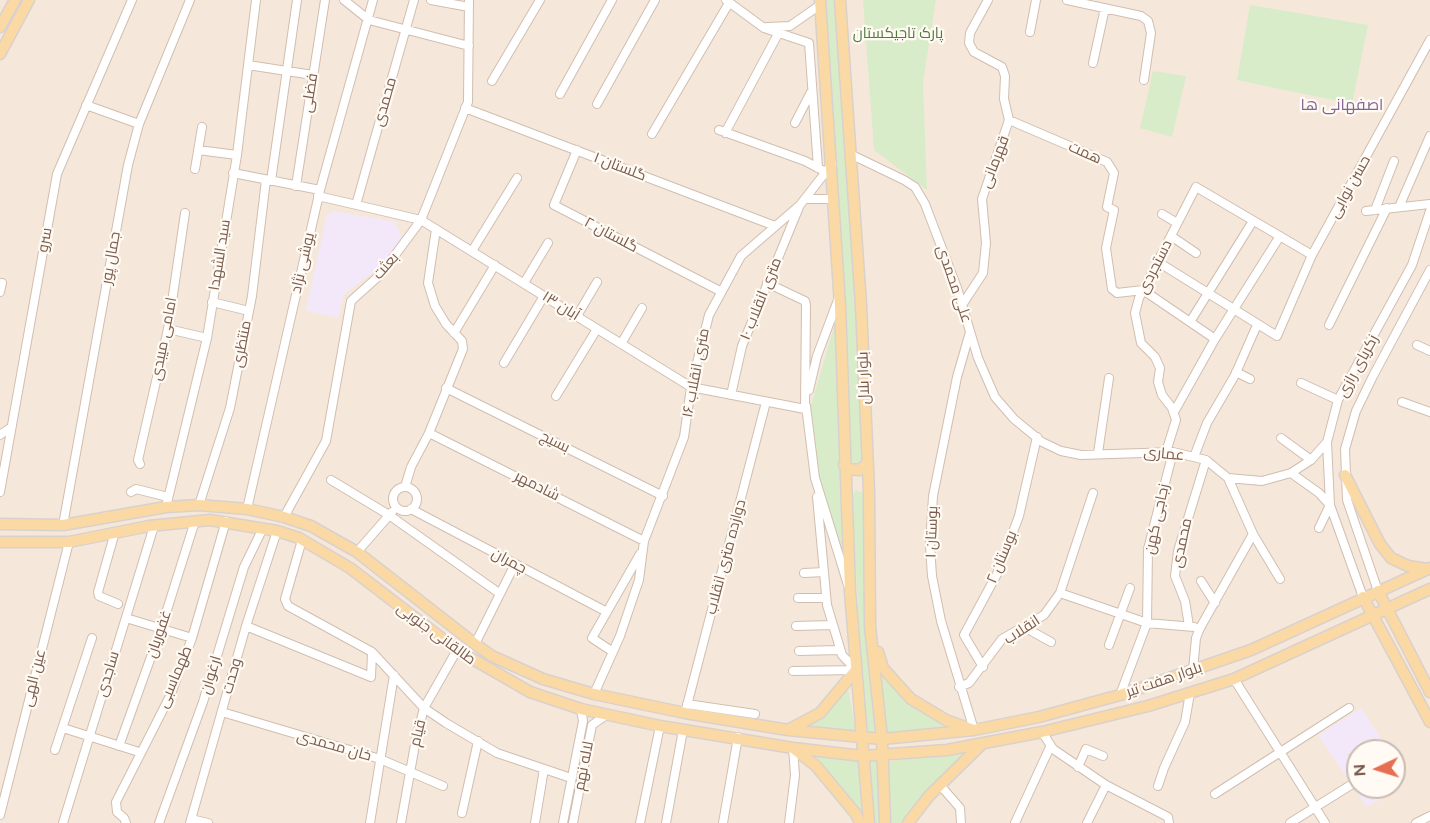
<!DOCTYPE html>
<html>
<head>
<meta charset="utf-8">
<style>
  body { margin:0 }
  #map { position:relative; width:1430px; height:823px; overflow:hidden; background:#fdf6ec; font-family:Figtree,sans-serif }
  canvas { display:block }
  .north { position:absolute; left:1346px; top:739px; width:60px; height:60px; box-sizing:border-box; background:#fffaf3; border:2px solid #cabbb1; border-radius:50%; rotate:266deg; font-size:16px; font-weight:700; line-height:24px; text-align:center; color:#7a5c4d }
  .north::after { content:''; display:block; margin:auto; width:21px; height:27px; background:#e76f51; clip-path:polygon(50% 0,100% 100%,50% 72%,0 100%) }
</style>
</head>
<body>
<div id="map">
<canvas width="1430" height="823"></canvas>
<div class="north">N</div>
</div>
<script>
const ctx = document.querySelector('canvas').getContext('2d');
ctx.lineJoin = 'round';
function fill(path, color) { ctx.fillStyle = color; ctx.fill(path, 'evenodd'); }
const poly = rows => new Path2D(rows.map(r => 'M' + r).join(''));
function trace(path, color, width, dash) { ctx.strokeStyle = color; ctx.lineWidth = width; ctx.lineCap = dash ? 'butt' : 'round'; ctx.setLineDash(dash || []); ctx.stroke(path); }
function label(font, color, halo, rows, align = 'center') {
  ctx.font = font + ' Figtree,Cairo,sans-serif'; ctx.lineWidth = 4.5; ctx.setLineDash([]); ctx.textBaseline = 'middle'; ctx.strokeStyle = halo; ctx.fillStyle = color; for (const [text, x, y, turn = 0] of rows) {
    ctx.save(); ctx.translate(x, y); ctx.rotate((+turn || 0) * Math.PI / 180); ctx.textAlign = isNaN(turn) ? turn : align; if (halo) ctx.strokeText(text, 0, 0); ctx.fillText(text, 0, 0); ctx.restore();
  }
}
fill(poly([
  [0,0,1430,0,1430,823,0,823],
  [1358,751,1394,751,1394,787,1358,787]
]), '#f5e8da');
fill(poly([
  [333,211,395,222,402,238,384,264,344,294,338,318,306,310,327,215],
  [1361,708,1389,751,1358,751,1358,787,1394,787,1394,759,1403,774,1397,777,1403,786,1367,807,1318,735]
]), '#f3e8fa');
fill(poly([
  [825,0,835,0,858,331,863,459,855,464,850,459,834,132],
  [863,0,936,0,923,82,927,190,874,150],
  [1250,5,1368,25,1352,104,1237,80],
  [1153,71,1186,76,1172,137,1140,128],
  [837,316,846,568,819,477,810,409],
  [856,490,865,494,879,731,866,733,851,497],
  [877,663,921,710,936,720,960,729,887,733],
  [847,683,856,732,801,726],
  [1375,738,1383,751,1358,751,1358,767,1355,768,1347,755],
  [972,748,904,823,891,823,888,762],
  [801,749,860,758,866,823],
  [868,759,880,760,883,823,872,823]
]), '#d8ecc9');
const minor = poly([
  [344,0,369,20,469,46],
  [431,0,469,7],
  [726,0,764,28,809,43,818,168],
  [1067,0,1141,16,1148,21,1151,33,1144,80],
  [767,27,790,26,820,5],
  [1030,32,1036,0],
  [1093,63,1105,8],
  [248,65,313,75],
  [492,81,540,0],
  [560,94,612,0],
  [597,104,655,0],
  [86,105,139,124],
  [465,108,775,226],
  [1009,120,1107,162,1114,173,1107,207,1114,210,1106,248,1112,289,1117,293,1143,290,1215,339],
  [795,123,811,92],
  [719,130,805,161,822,170],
  [725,133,778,34],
  [652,134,729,3],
  [198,150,237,155],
  [577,150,554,205,720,291],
  [850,154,904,180,915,187,925,204,957,288,978,358,995,397,1014,419,1042,442,1061,451,1081,455,1173,452,1206,460,1228,478,1253,534,1280,579],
  [195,169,202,127],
  [233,173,320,190],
  [271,181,297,0],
  [296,186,325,0],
  [318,196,421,220,691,387,805,409,806,305,805,301,767,283],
  [805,199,834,199],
  [356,205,414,0],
  [1399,207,1430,136],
  [1375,210,1394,161],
  [1366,211,1430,204],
  [1162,214,1177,223],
  [1171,236,1196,253],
  [472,251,517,178],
  [1158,262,1277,336,1312,255,1430,40],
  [524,283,548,243],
  [0,292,2,283],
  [212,302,249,311],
  [962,305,983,273,986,243,982,199,1009,120,1004,99,1005,76,1002,67,974,52,969,43,970,33,988,0],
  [577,316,597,282],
  [1190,322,1253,221],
  [1329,325,1387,208],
  [168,329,207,338],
  [970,332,957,377,933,496,930,546,932,576,941,621,974,730],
  [454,333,495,265],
  [621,344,642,308],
  [1417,345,1430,351],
  [504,363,544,296],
  [1236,372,1250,379],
  [1301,383,1338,400],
  [446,388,663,496],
  [809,390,817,356,838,300],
  [731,395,742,346,799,207],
  [556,396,597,329],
  [1402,402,1430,412],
  [806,406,815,478,848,585],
  [1174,412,1215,339,1280,236],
  [429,433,644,541],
  [0,435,10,428],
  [1281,438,1311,460],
  [1166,452,1176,420,1172,408,1162,395,1158,382,1160,368,1155,357,1141,343,1135,313,1139,298,1196,187,1312,255],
  [1098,453,1109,378],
  [1194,457,1207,423,1235,375,1257,325],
  [140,464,138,460,168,329,185,213],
  [1291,473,1319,493,1330,505,1319,528],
  [1228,478,1262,481,1291,473,1311,460,1327,442],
  [331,480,389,515,499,593],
  [405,487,411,467,429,433,463,349,462,341,446,324,435,306,428,283,436,229],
  '393 499a12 12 0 1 1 24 0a12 12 0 1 1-24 0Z',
  [0,492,57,174,132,0],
  [131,492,136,489,168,497],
  [817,497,827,605,842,655,856,670],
  [199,505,230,408,252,296,266,180],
  [166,507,207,338,237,155,256,0],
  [247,509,320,190,373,0],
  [411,509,607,612],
  [284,517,326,441,351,301,381,274,421,220,468,102,469,0],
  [63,525,128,165,139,124,190,0],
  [115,532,98,592,99,596,118,604],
  [302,540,285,599,288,606,372,652,424,708,446,723,497,753,571,778],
  [357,552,392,512],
  [804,573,824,572],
  [1201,581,1215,603],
  [1378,591,1347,500,1345,449,1356,411,1373,376,1430,270],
  [1060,593,1147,623,1194,627],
  [1363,597,1330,505,1327,442,1338,400,1412,265,1430,211],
  [798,598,826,598],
  [126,618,192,638],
  [246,626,371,677,372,653],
  [796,626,832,625],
  [1189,626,1185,601,1175,576,1178,551,1206,460],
  [1024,627,1051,642],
  [475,644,515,564],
  [1109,645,1130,588],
  [799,651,840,650],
  [613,652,592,638,640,554],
  [983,667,964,635,997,574,1019,516,1037,437],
  [1193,670,1196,638,1200,628,1253,534],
  [793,671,856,670],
  [1234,679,1325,823],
  [959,687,969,683,1002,639,1044,615,1060,593,1093,493],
  [594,694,620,636,639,580,644,541,684,437,691,387,709,315,741,256,800,205,832,164],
  [1120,695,1147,623,1148,549,1173,452],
  [687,704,755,714],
  [222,712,380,759,443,786],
  [685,713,766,402],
  [63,728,139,752],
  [1042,732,1053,749,1106,785,1168,817,1169,823],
  [119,746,161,629,195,521],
  [55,750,92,638],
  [1078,767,1086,749,1103,756],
  [940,785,960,808,961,823],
  [1158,786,1164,768,1185,722,1190,693],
  [1215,794,1349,708],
  [462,813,478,741],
  [0,815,69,542],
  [191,819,208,823],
  [63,823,154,526],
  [126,823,124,818,117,812,116,802,170,696,192,638,226,521],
  [159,823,203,702,244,567,263,528],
  [190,823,246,626,277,531],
  [370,823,394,675],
  [401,823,416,739,424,708,457,650],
  [535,823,544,769],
  [563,823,583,721,581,709],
  [573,823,592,725,605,716],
  [640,823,660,726],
  [666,823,683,730],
  [723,823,738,737],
  [789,823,795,775,793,748],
  [1015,823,1050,747],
  [1087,823,1106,785],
  [1290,823,1354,783],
  [1416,823,1430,816]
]);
const major = poly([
  [820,0,840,306,850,592,869,823],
  [840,0,861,305,869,492,870,626,882,739,885,823],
  [0,27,15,0],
  [0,54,29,0],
  [844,465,848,469,859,470,867,464],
  [1345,475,1380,544,1391,558,1408,566,1428,569],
  [0,524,63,525,166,507,199,505,247,509,284,517,311,526,357,552,475,644,492,656,543,679,594,694,685,713,788,730,882,739,974,730,1039,717,1120,695,1251,650,1430,568],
  [0,542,69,542,149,526,210,520,277,531,299,538,350,568,457,650,530,692,581,709,660,726,793,748,863,756,947,750,1042,732,1148,706,1234,679,1430,589],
  [1378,591,1430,692],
  [1363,597,1430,722],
  [878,652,883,668,911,699,946,720,971,729],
  [788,730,820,713,856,670],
  [793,748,816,766,856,814,860,823],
  [908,823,929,796,983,743]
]);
trace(minor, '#d1beb0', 10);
trace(major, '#dad1cd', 13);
trace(minor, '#fff', 8);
trace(major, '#fbd9a5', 10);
label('15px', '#537a41', '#fffaf3', [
  ["پارک تاجیکستان",898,34]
]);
label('15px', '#7a5c4d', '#fffaf3', [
  ["فضلی",310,93,-81],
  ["محمدی",385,102,-74],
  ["همت",1085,153,24],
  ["قهرمانی",995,162,-69],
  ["گلستان ۱",620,167,21],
  ["حسن نوابی",1350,187,-61],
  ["گلستان ۲",611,235,28],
  ["سرو",45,240,-79],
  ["سید الشهدا",220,255,-81],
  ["جمال پور",111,258,-80],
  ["یوشی نژاد",303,263,-77],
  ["بعثت",386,266,-48],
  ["دستجردی",1155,267,-63],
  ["علی محمدی",954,284,71],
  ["۱۰ متری انقلاب",761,299,-68],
  ["۱۳ آبان",561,306,32],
  ["امامی میبدی",164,339,-79],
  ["منتظری",242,344,-79],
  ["زکریای رازی",1358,366,-61],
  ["۱۶ متری انقلاب",696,373,-79],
  ["بلوار بلال",864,378,-92],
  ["بسیج",555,442,26],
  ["عماری",1164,454,5],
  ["شادمهر",537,486,27],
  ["زجاجی کهن",1157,519,-78],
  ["بوستان ۱",932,532,-88],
  ["محمدی",1182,543,-78],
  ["دوازده متری انقلاب",726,557,-75],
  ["بوستان ۲",1002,557,-67],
  ["چمران",509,561,28],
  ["انقلاب",1022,630,-33],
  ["غفوریان",159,634,-71],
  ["طالقانی جنوبی",436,634,36],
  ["ساجدی",108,674,-73],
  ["ارغوان",211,675,-73],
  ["وحدت",232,676,-74],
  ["طهماسبی",175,677,-67],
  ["عین الهی",34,678,-76],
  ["بلوار هفت تیر",1164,680,-19],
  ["قیام",418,733,-76],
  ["خان محمدی",334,746,16],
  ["لاله نهم",584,766,-79]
]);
label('16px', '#846695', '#fffaf3', [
  ["اصفهانی ها",1342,105]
]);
</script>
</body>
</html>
